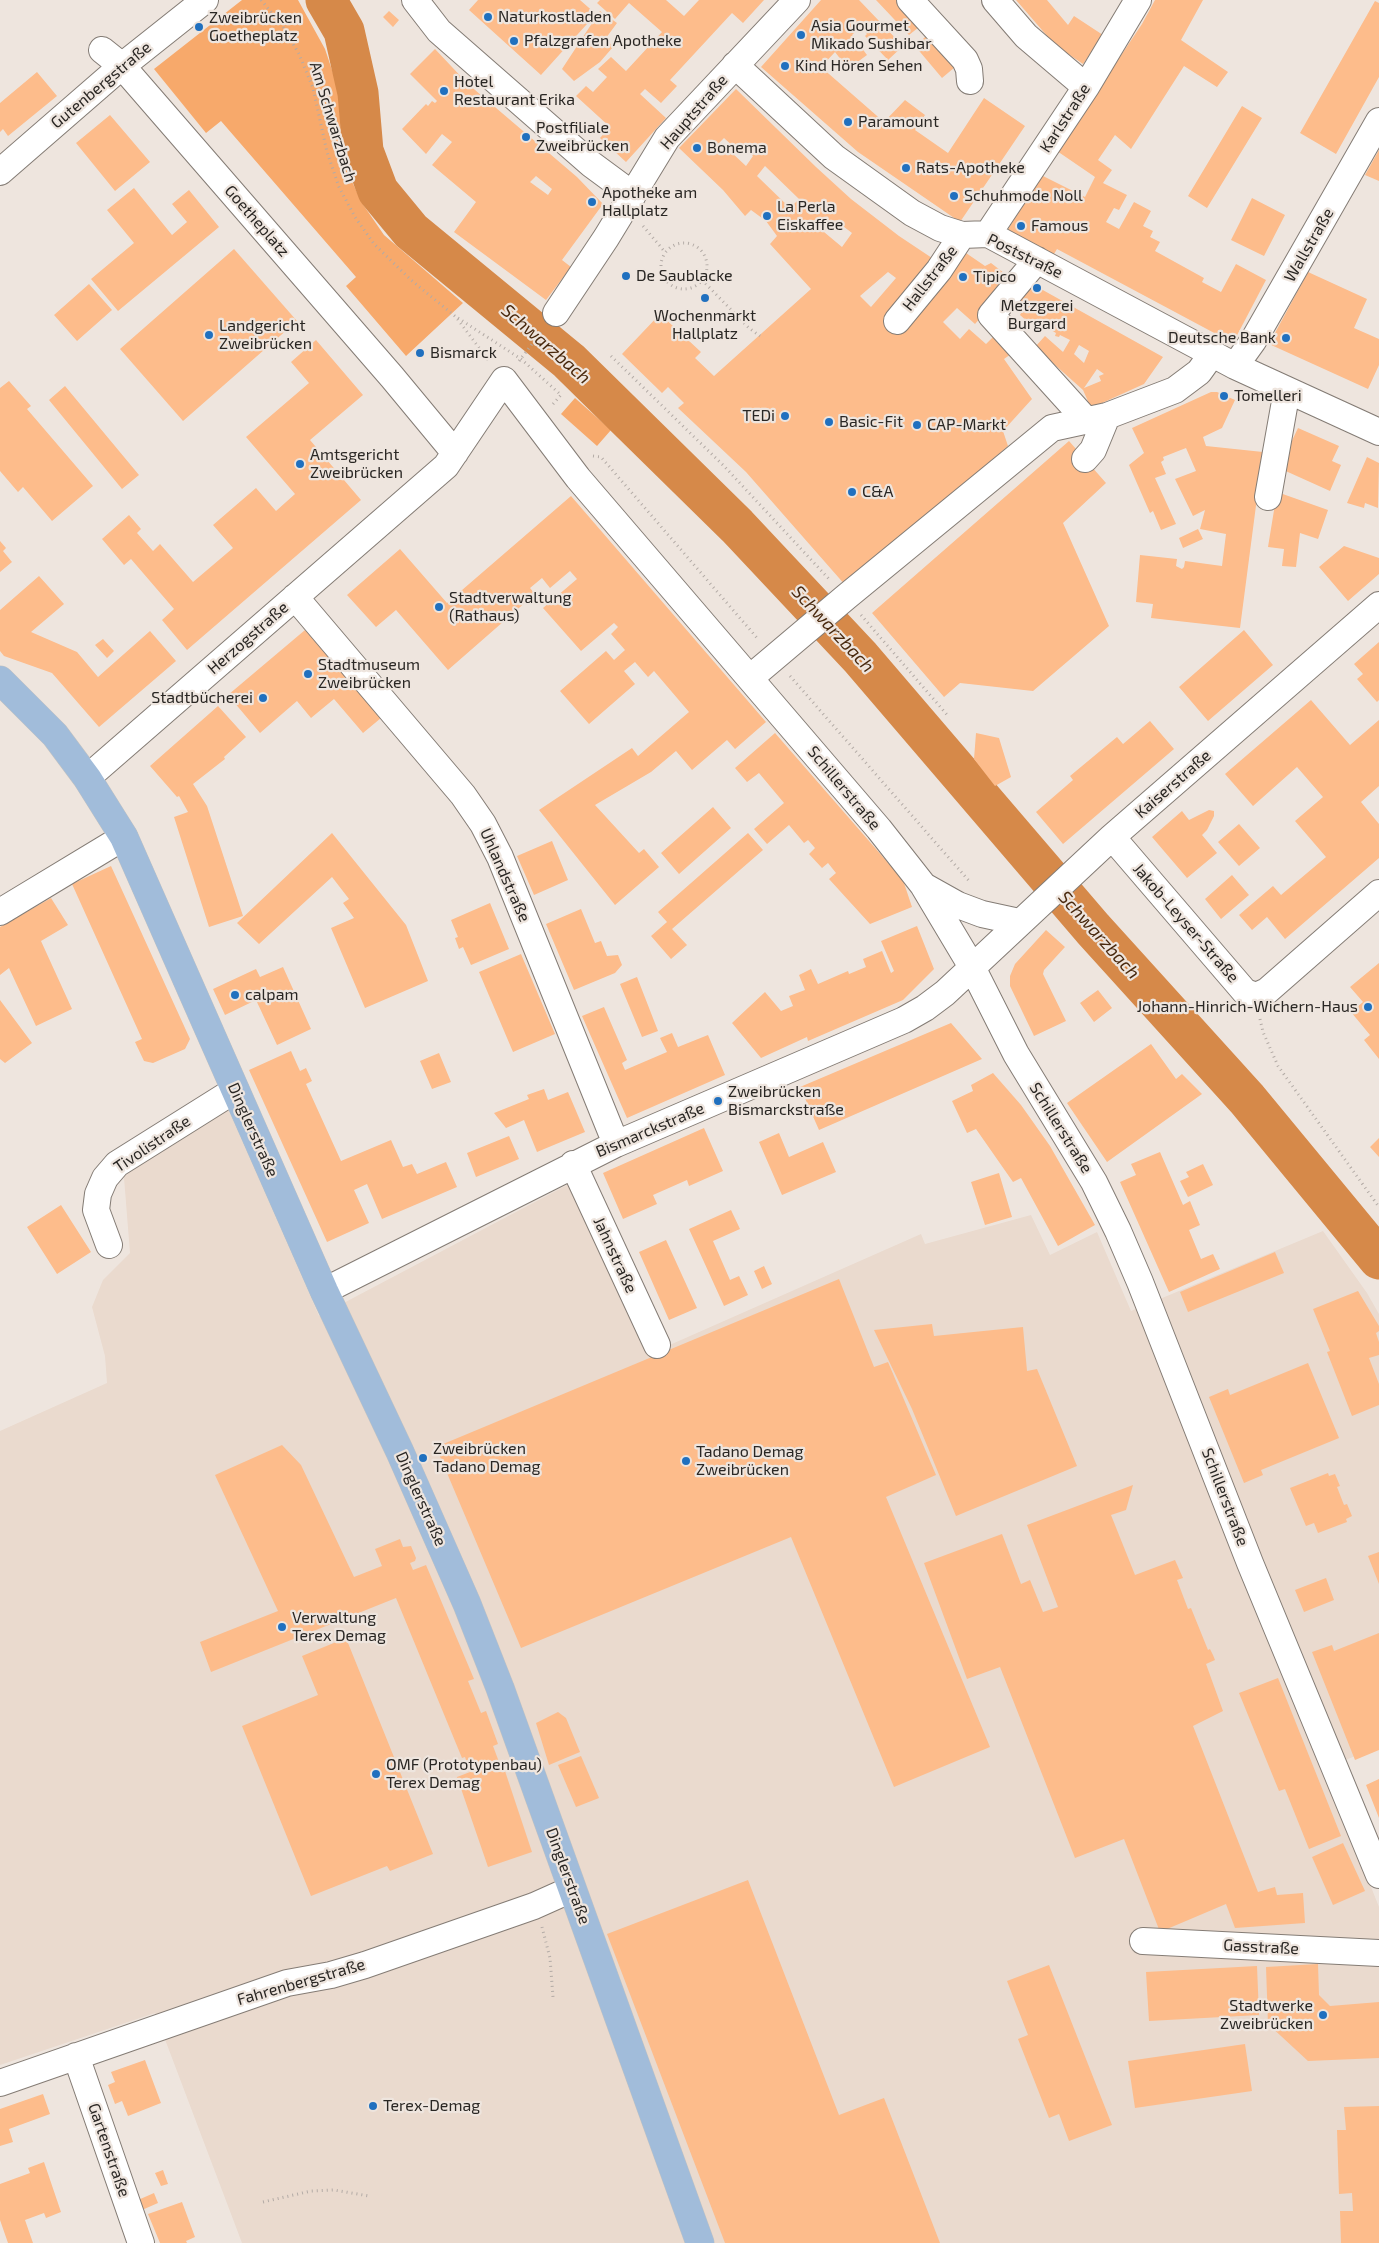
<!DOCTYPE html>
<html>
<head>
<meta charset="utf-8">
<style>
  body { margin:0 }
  canvas { display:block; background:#eee5de }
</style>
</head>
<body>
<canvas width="1379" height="2243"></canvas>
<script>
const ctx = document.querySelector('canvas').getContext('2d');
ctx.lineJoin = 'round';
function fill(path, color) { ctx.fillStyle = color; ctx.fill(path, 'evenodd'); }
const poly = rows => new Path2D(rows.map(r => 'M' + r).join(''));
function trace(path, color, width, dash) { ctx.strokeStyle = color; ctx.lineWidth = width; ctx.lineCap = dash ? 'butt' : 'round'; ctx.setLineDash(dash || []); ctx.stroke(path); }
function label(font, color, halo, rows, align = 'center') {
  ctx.font = font + ' "Exo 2",sans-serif'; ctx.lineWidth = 4.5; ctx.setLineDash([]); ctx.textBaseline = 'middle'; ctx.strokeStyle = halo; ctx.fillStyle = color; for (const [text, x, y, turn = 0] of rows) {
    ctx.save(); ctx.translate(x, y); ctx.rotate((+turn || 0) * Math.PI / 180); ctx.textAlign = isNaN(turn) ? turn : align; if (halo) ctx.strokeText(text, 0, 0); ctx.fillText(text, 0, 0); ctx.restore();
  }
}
fill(poly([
  [224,1100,319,1316,569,1184,647,1355,921,1234,925,1244,1031,1215,1050,1255,1097,1232,1131,1311,1323,1231,1367,1293,1379,1314,1379,1746,1324,1769,1379,1907,1379,2243,242,2243,155,2013,0,2065,0,1431,107,1383,105,1356,92,1307,103,1280,130,1253,123,1165]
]), '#eadace');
fill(poly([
  [242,0,298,0,325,49,338,88,342,146,347,171,362,203,384,235,463,303,406,356,346,286,356,277,221,121,206,133,154,69],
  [575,398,611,430,597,446,561,414]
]), '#f7a96b');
trace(poly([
  [326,0,344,31,358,93,363,151,378,191,411,231,569,361,737,526,860,657,1093,929,1247,1099,1379,1259]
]), '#d68949', 41);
fill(poly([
  [478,0,580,0,596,14,541,75,469,10],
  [600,0,666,0,684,16,699,0,764,0,743,23,732,13,670,80,677,86,661,103,645,89,640,94,666,118,626,162,600,138,610,127,576,96,586,86,593,92,607,77,598,69,611,57,626,71,662,32,629,3,615,19,597,3],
  [821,0,859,0,903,46,888,60,865,36,867,34,861,27,852,35,867,55,848,69,835,52,821,67,884,122,905,100,925,115,915,130,948,153,984,98,1025,126,960,222,858,152,761,67],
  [876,0,904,0,924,23,909,35],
  [1016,0,1047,0,1068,25,1074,16,1103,35,1083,64,1055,45],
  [1155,0,1203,0,1181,40,1228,72,1217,87,1184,66,1131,149,1115,135,1098,160,1112,170,1103,183,1127,195,1119,210,1114,208,1106,222,1119,229,1134,202,1151,211,1143,226,1153,231,1150,237,1160,242,1155,251,1204,278,1202,282,1221,292,1236,264,1266,280,1233,343,1057,249,1054,254,1007,231,1041,175,1085,197,1095,177,1057,151,1142,24],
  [1375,1,1379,3,1379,77,1336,154,1300,133],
  [389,11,399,20,393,27,383,17],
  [600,11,617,23,606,38,613,47,600,62,574,81,562,69],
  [933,30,961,62,942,78,915,46],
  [435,49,468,84,577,177,603,204,562,260,571,267,546,300,454,232,476,202,432,165,452,142,442,134,426,154,402,129,426,104,428,106,432,101,435,103,437,101,410,74],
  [536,176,552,189,548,195,530,182],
  [37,72,57,96,8,136,3,129,0,132,0,103],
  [736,89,816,167,851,199,899,236,938,262,966,253,985,266,991,263,1013,280,975,324,957,308,943,322,960,339,969,329,986,344,995,335,1014,352,1004,359,1032,399,1003,431,1008,446,846,586,746,472,678,408,684,403,668,387,662,393,622,354,660,314,701,352,695,358,714,376,811,289,770,244,777,236,766,221,751,210,745,216,723,190,679,148],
  [724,138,736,149,740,144,753,156,746,166,731,152,728,155,717,145],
  [765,166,799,199,790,208,757,176],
  [835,220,852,233,842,247,824,232],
  [888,272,896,278,871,307,860,296],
  [1242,106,1262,118,1207,208,1188,196],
  [110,115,150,162,115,191,76,143],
  [1379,150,1379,181,1365,175],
  [134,188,172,235,187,222,172,204,189,190,219,227,118,311,91,279,134,243,107,210],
  [1252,198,1285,215,1264,256,1231,240],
  [234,249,297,321,183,421,120,349],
  [1308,272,1367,299,1354,328,1379,339,1379,365,1368,389,1269,344],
  [89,284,112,310,77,341,54,315],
  [1032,284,1163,357,1144,384,1091,408,1083,390,1035,347,1045,336,1063,352,1070,340,1060,335,1059,337,1055,336,1056,333,1031,319,1029,323,1020,315,1021,313,1009,307],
  [1079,345,1089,351,1084,363,1074,354],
  [1097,369,1104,374,1099,376,1101,381,1084,388],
  [316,340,363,395,310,440,361,500,187,650,162,620,174,609,131,559,124,565,102,539,129,515,141,529,137,533,153,551,160,544,193,582,233,548,213,525,256,488,276,511,295,494,246,437,309,383,291,362],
  [9,381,31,406,27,409,93,486,52,521,23,487,18,492,0,471,0,388],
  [65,386,139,475,122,489,49,400],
  [1211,392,1217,392,1235,400,1222,428,1203,437,1206,446,1263,452,1240,628,1151,618,1153,604,1136,602,1140,555,1177,559,1176,566,1182,569,1184,567,1185,561,1222,566,1226,534,1200,529,1205,510,1193,516,1175,479,1196,471,1186,448,1163,457,1164,460,1161,462,1166,474,1155,478,1176,524,1161,530,1153,511,1150,513,1129,465,1144,453,1132,428],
  [1298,428,1339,446,1332,461,1341,465,1330,491,1279,468],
  [1069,441,1106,483,1063,523,1109,626,1033,691,960,683,944,697,872,613],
  [1367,457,1379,463,1378,508,1365,503,1364,508,1347,503],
  [1277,492,1328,510,1318,539,1300,533,1296,567,1282,566,1284,549,1268,547],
  [571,496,766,722,735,749,727,740,692,770,676,751,651,772,595,805,639,853,644,849,659,867,615,905,539,810,632,748,638,756,689,712,654,671,648,677,635,662,624,671,635,684,589,724,560,691,606,651,614,660,625,650,611,634,618,627,614,623,581,651,543,608,577,579,570,571,550,588,542,578,530,588,535,594,448,670,396,610,376,627,347,595,400,549,447,603],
  [1198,529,1203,539,1183,548,1179,538],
  [0,541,6,548,3,551,12,562,0,572],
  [1344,546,1379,558,1379,574,1348,601,1319,567],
  [39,576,64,604,31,632,77,652,98,677,150,631,176,661,99,727,52,673,4,656,0,651,0,610],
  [305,630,381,718,363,733,334,699,311,718,297,701,260,733,228,695],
  [1244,630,1273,665,1208,721,1179,687],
  [103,639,114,651,107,658,95,645],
  [1379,642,1379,700,1377,702,1357,679,1363,674,1354,664],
  [1311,700,1350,745,1379,720,1379,786,1361,802,1379,824,1379,858,1285,939,1267,917,1252,930,1239,915,1273,886,1281,895,1326,857,1295,821,1323,797,1297,767,1253,806,1225,774],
  [218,706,246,737,224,757,225,759,193,784,207,806,243,916,209,927,174,817,188,812,179,796,177,797,150,766],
  [1150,721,1174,749,1063,844,1036,812,1073,780,1070,776,1117,737,1123,744],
  [775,733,903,880,912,907,870,924,829,879,836,873,828,863,822,868,809,854,815,848,808,840,804,843,789,825,767,844,754,829,784,803,759,773,747,782,735,768],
  [976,733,999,738,1011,777,995,786,974,759],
  [713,807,731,828,679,874,661,853],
  [1209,810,1214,811,1214,816,1207,830,1202,835,1217,853,1187,878,1152,837,1182,811,1189,820],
  [1239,824,1260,848,1239,866,1218,842],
  [332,833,406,925,428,981,365,1008,331,928,354,918,343,903,349,899,332,877,259,944,237,923],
  [748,833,763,850,672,929,687,945,671,959,651,936,667,922,658,912],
  [552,841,568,880,534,895,517,856],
  [111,866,190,1039,185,1049,153,1063,144,1061,135,1042,142,1039,72,884],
  [1232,875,1249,895,1221,919,1205,899],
  [51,898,68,925,41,941,72,1009,36,1026,9,968,0,975,0,927],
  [490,903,509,949,471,965,463,947,459,949,455,938,458,937,451,920],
  [581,909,595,943,601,941,607,956,618,955,622,965,615,973,574,990,546,924],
  [917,926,934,969,903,1000,808,1041,807,1037,761,1058,732,1023,765,992,781,1011,793,1006,789,996,805,990,799,975,811,969,818,984,848,971,849,974,866,967,863,959,882,951,891,973,894,971,881,941],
  [1046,930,1065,947,1044,970,1043,974,1066,1021,1034,1036,1010,986,1010,976,1015,964],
  [521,954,555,1034,513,1052,479,972],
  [1379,963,1379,1059,1364,1040,1370,1035,1351,1012,1363,1002,1350,987],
  [283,967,311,1029,277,1045,256,1000,225,1015,213,989,256,969,260,977],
  [637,977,658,1031,642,1037,620,984],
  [1098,990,1112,1008,1094,1022,1080,1003],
  [0,1000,32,1043,5,1063,0,1059],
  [604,1007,627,1060,622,1063,625,1070,667,1052,660,1038,672,1033,678,1047,708,1035,725,1075,627,1118,582,1016],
  [951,1023,982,1059,819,1130,800,1087],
  [1151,1044,1176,1079,1182,1074,1202,1094,1107,1162,1067,1103],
  [291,1051,300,1071,306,1068,312,1081,306,1084,341,1161,391,1140,403,1167,412,1164,417,1174,446,1162,457,1187,382,1219,367,1184,354,1190,369,1223,327,1242,249,1070],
  [439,1053,451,1082,432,1089,420,1061],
  [993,1073,1021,1105,1050,1146,1095,1225,1058,1246,1021,1178,1013,1182,976,1129,967,1133,952,1101,973,1091,971,1085],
  [544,1089,548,1100,568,1092,585,1132,537,1152,524,1120,506,1128,494,1113,529,1099,527,1095],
  [704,1128,723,1171,689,1186,687,1180,653,1195,657,1204,623,1219,603,1173],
  [779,1133,789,1157,823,1142,836,1172,782,1195,759,1142],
  [509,1136,519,1159,476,1177,467,1153],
  [1379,1138,1379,1157,1370,1147],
  [1160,1152,1183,1205,1190,1201,1200,1225,1189,1230,1201,1259,1213,1254,1220,1269,1169,1292,1120,1182,1136,1175,1131,1164],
  [1203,1164,1213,1185,1188,1197,1180,1181,1189,1177,1186,1172],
  [999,1173,1012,1217,985,1225,971,1182],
  [61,1205,91,1252,57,1274,27,1227],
  [731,1210,740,1229,713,1241,730,1280,739,1276,748,1295,724,1306,689,1229],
  [666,1240,697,1308,669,1320,639,1252],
  [1275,1252,1284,1273,1188,1312,1180,1292],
  [764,1266,772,1284,762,1289,754,1271],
  [839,1279,874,1367,888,1362,936,1475,886,1497,990,1747,894,1787,791,1537,521,1648,436,1447],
  [1358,1291,1379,1326,1379,1331,1376,1333,1379,1342,1379,1355,1369,1358,1379,1384,1379,1405,1352,1416,1327,1352,1330,1351,1313,1309],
  [932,1324,934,1336,1023,1327,1027,1371,1037,1369,1077,1466,956,1516,912,1409,874,1330],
  [1308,1363,1339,1438,1261,1470,1263,1475,1244,1483,1209,1397,1228,1389,1230,1395],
  [282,1445,301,1465,354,1577,382,1566,375,1549,400,1539,403,1547,411,1546,416,1558,415,1561,410,1563,413,1570,426,1565,474,1679,468,1681,481,1713,486,1711,498,1744,493,1746,499,1762,502,1762,532,1852,488,1867,457,1777,470,1772,465,1757,462,1758,396,1598,211,1672,200,1642,278,1611,215,1475],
  [1328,1473,1329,1476,1335,1474,1340,1486,1337,1487,1344,1505,1347,1504,1352,1516,1346,1519,1347,1522,1318,1533,1314,1523,1306,1526,1290,1488],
  [1133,1485,1126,1510,1111,1515,1135,1575,1175,1560,1183,1578,1177,1580,1188,1609,1191,1608,1208,1650,1210,1649,1213,1655,1215,1660,1206,1664,1223,1711,1193,1726,1258,1892,1275,1887,1277,1895,1303,1893,1305,1923,1235,1928,1226,1904,1160,1932,1124,1839,1075,1858,1000,1667,967,1679,924,1563,1002,1534,1021,1584,1030,1580,1043,1612,1058,1607,1027,1525],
  [1379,1552,1379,1584,1368,1556],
  [1326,1578,1334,1600,1304,1612,1295,1590],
  [1379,1633,1379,1750,1355,1760,1312,1652,1332,1645,1334,1651],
  [346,1638,433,1854,390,1871,387,1866,311,1896,242,1726,318,1695,302,1656],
  [1278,1678,1341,1836,1309,1849,1285,1789,1279,1791,1239,1693],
  [558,1712,566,1718,580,1752,549,1765,536,1723],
  [581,1756,599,1798,576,1807,558,1765],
  [1379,1779,1379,1818,1366,1785],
  [1343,1843,1365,1891,1333,1905,1312,1857],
  [748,1880,839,2115,884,2098,940,2243,725,2243,607,1934],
  [1318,1964,1319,1995,1330,2006,1379,2002,1379,2058,1308,2061,1268,2024,1266,1967],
  [1049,1965,1112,2125,1069,2141,1059,2114,1049,2118,1018,2039,1028,2035,1007,1981],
  [1257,1966,1259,2015,1149,2021,1146,1972],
  [1245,2044,1252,2091,1135,2108,1128,2061],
  [145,2060,161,2103,128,2116,122,2101,115,2104,108,2085,115,2082,111,2072],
  [43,2094,50,2114,9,2129,13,2142,0,2146,0,2109],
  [1379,2106,1379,2243,1341,2243,1340,2211,1353,2211,1352,2193,1339,2194,1337,2130,1346,2130,1344,2107],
  [44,2162,61,2212,46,2218,44,2213,25,2220,33,2243,8,2243,0,2220,0,2184,30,2173,28,2168],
  [163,2170,168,2184,161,2186,155,2173],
  [154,2193,158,2203,142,2210,138,2200],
  [182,2202,195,2237,186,2241,187,2243,160,2243,148,2214]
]), '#fdbc8b');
const minor = poly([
  [415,0,439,31,591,164,633,195],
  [910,0,965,60,969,69,970,81],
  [995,0,1026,36,1086,87],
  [102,50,122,66,392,377,455,453],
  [735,65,834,157,912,213,940,228,962,235,988,234,1235,366,1379,432],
  [0,172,122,66,205,0],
  [988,234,1086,87,1138,0],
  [1037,260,991,315,1086,420],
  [556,313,606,238,667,138,797,0],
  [897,321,939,270,962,235],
  [1235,366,1253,341,1379,121],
  [1085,459,1093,450,1107,416],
  [1268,497,1287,390],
  [295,597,463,795,483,824,500,857,616,1144],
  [750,678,846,597,1052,428,1107,416,1175,390,1199,372,1212,354],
  [87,778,446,466,504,380,578,478,879,829,923,885,972,967,1016,1054,1094,1182,1118,1231,1140,1282,1250,1563,1379,1875],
  [1112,837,1245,992,1256,996,1267,991,1379,893],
  [924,886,958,905,982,914,1019,922],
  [0,912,124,837],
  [573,1164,657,1345],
  [109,1245,96,1210,98,1194,105,1178,117,1164,235,1090],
  [324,1291,616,1144,904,1020,925,1008,945,993,1112,837,1379,605],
  [1143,1941,1379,1953],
  [76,2056,141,2243],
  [0,2083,287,1983,331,1975,365,1965,534,1906,572,1889]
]);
const major = poly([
  [0,680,55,735,87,778,124,837,324,1291,400,1452,467,1604,500,1688,700,2243]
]);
trace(minor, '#847c75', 28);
trace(major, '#c3c3c2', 29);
trace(poly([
  [261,0,282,25,299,54,313,88,327,152,339,187,355,217,374,244,411,280,456,317,489,361],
  [643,226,665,252],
  '661 266a23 23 0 1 1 46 0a23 23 0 1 1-46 0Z',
  [702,280,749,328,760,336],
  [458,318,521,359,561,395,553,404],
  [611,356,724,466,829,579],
  [519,361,542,331],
  [593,456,601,457,758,639],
  [861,615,949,717],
  [790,676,970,882],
  [1260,1019,1263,1032,1278,1066,1379,1207],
  [542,1927,550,1958,553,1997],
  [263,2202,311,2191,334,2190,369,2196]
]), '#b3aba6', 3, [1, 4]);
trace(minor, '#fff', 26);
trace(major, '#a1bcda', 28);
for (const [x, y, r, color] of [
  [488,17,5,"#2070bf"],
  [199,27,5,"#2070bf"],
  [801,35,5,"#2070bf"],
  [514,41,5,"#2070bf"],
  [785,66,5,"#2070bf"],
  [444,91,5,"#2070bf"],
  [848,122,5,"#2070bf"],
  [526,137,5,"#2070bf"],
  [697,148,5,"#2070bf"],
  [906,168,5,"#2070bf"],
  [954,196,5,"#2070bf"],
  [592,202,5,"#2070bf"],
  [767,216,5,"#2070bf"],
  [1021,226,5,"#2070bf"],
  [626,276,5,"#2070bf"],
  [963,277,5,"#2070bf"],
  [1037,288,5,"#2070bf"],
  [705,298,5,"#2070bf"],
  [209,335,5,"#2070bf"],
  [1286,338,5,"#2070bf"],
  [420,353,5,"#2070bf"],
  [1224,396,5,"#2070bf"],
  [785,416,5,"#2070bf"],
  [829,422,5,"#2070bf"],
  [917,425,5,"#2070bf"],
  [300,464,5,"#2070bf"],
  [852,492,5,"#2070bf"],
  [439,607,5,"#2070bf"],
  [308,674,5,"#2070bf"],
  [263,698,5,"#2070bf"],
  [235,995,5,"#2070bf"],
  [1368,1007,5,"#2070bf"],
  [718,1101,5,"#2070bf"],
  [423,1458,5,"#2070bf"],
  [686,1461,5,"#2070bf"],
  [282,1627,5,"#2070bf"],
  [376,1774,5,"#2070bf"],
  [1323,2015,5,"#2070bf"],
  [373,2106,5,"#2070bf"]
]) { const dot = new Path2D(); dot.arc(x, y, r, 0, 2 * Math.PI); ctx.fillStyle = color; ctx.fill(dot); trace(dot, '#eee5de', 2); }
label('16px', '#2a2724', '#eee5de', [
  ["Naturkostladen",498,17],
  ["Zweibrücken",209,18],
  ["Goetheplatz",209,36],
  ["Asia Gourmet",811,26],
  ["Mikado Sushibar",811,44],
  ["Pfalzgrafen Apotheke",524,41],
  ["Kind Hören Sehen",795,66],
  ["Hotel",454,82],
  ["Restaurant Erika",454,100],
  ["Paramount",858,122],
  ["Postfiliale",536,128],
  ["Zweibrücken",536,146],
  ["Bonema",707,148],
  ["Rats-Apotheke",916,168],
  ["Apotheke am",602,193],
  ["Hallplatz",602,211],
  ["Schuhmode Noll",964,196],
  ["La Perla",777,207],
  ["Eiskaffee",777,225],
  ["Famous",1031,226],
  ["De Saublacke",636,276],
  ["Tipico",973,277],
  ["Metzgerei",1037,306,"center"],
  ["Burgard",1037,324,"center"],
  ["Wochenmarkt",705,316,"center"],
  ["Hallplatz",705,334,"center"],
  ["Landgericht",219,326],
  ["Zweibrücken",219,344],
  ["Deutsche Bank",1276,338,"right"],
  ["Bismarck",430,353],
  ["Tomelleri",1234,396],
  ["TEDi",775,416,"right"],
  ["Basic-Fit",839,422],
  ["CAP-Markt",927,425],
  ["Amtsgericht",310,455],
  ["Zweibrücken",310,473],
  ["C&A",862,492],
  ["Stadtverwaltung",449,598],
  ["(Rathaus)",449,616],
  ["Stadtmuseum",318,665],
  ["Zweibrücken",318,683],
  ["Stadtbücherei",253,698,"right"],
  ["calpam",245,995],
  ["Johann-Hinrich-Wichern-Haus",1358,1007,"right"],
  ["Zweibrücken",728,1092],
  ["Bismarckstraße",728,1110],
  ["Zweibrücken",433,1449],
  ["Tadano Demag",433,1467],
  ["Tadano Demag",696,1452],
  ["Zweibrücken",696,1470],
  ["Verwaltung",292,1618],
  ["Terex Demag",292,1636],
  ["OMF (Prototypenbau)",386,1765],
  ["Terex Demag",386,1783],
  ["Stadtwerke",1313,2006,"right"],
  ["Zweibrücken",1313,2024,"right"],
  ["Terex-Demag",383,2106]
], 'left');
label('16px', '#2a2724', '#eee5de', [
  ["Gutenbergstraße",101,85,-40],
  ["Hauptstraße",694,112,-49],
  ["Karlstraße",1065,118,-57],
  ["Am Schwarzbach",333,122,73],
  ["Goetheplatz",257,221,49],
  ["Wallstraße",1309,245,-60],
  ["Poststraße",1025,256,26],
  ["Hallstraße",930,278,-52],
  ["Herzogstraße",248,638,-41],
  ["Kaiserstraße",1173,784,-41],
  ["Schillerstraße",844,788,50],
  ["Uhlandstraße",505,875,66],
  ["Jakob-Leyser-Straße",1186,923,49],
  ["Schillerstraße",1061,1128,58],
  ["Dinglerstraße",253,1130,66],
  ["Bismarckstraße",650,1130,-23],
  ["Tivolistraße",152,1144,-34],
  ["Jahnstraße",615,1255,65],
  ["Schillerstraße",1225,1497,69],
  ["Dinglerstraße",421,1499,66],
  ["Dinglerstraße",568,1876,70],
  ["Gasstraße",1261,1947,3],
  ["Fahrenbergstraße",301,1982,-16],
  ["Gartenstraße",109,2150,71]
]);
label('italic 18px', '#49290e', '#eee5de', [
  ["Schwarzbach",546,344,41],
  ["Schwarzbach",833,629,47],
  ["Schwarzbach",1099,935,48]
]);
</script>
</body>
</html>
